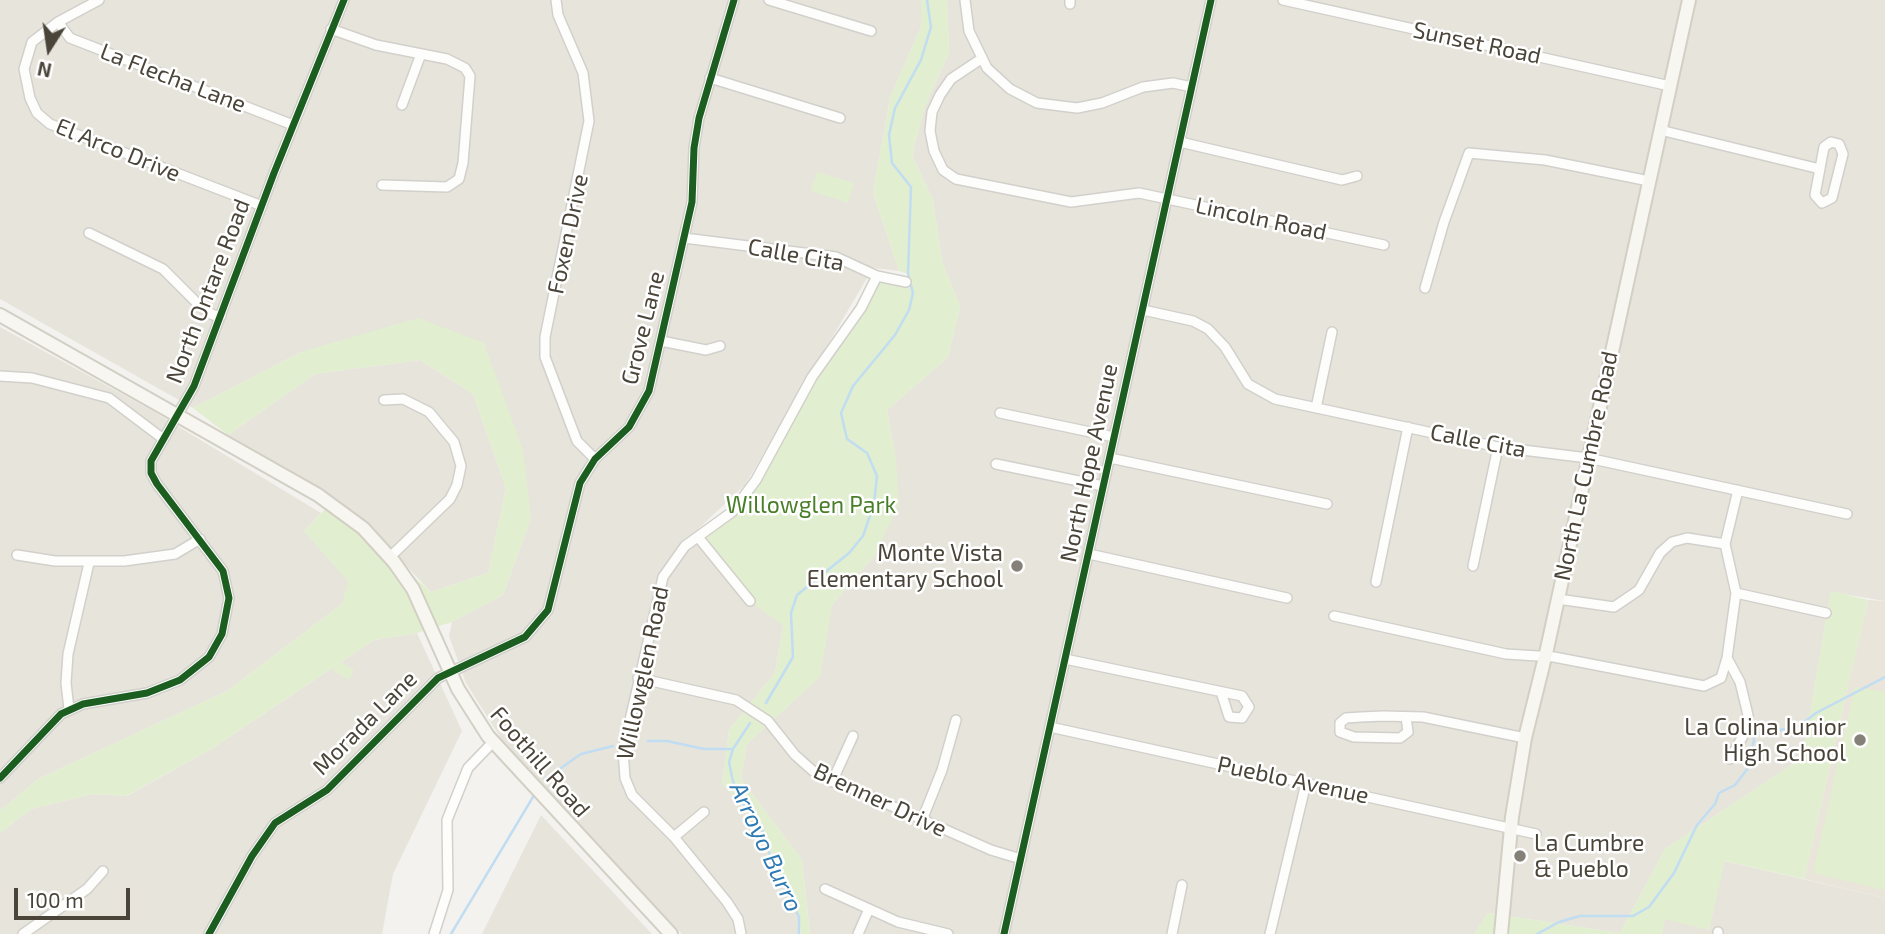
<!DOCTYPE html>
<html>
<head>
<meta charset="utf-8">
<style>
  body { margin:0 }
  #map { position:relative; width:1885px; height:934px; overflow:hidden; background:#f4f2ee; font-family:"Exo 2",sans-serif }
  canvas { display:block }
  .north { position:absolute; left:14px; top:14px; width:70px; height:70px; -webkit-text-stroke:5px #fff; paint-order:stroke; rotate:192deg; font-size:19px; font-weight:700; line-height:28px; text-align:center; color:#4b4439 }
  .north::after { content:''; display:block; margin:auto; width:24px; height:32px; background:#4b4439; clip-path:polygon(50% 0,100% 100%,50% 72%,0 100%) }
  .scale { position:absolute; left:14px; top:888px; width:116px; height:32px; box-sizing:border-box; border:4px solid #4b4439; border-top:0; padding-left:9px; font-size:21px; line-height:24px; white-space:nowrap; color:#4b4439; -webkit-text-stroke:5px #fff; paint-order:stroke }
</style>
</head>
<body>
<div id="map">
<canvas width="1885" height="934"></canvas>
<div class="north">N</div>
<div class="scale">100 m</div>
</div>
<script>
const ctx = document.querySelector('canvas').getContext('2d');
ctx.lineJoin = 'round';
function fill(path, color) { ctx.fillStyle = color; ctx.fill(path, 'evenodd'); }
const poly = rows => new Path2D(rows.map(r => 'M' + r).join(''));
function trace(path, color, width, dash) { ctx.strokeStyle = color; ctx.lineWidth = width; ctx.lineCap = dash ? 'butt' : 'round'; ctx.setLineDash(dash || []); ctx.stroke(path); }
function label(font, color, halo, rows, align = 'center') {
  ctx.font = font + ' "Exo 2",sans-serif'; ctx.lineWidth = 5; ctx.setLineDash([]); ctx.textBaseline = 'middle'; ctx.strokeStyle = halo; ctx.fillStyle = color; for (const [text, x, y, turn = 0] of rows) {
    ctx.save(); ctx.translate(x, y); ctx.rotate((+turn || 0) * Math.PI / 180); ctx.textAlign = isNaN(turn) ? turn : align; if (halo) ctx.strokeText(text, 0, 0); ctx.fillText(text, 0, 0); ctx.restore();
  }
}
fill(poly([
  [0,0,921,0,921,27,890,98,873,193,899,271,873,268,745,485,698,529,789,590,775,673,729,730,722,783,761,828,799,917,799,934,682,934,507,748,466,683,449,636,452,622,503,595,531,518,484,343,301,352,193,408,0,299],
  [947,0,1885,0,1885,601,1831,592,1802,758,1665,849,1620,933,1488,913,1474,934,810,934,802,860,741,779,747,744,819,677,832,605,875,555,896,459,887,410,948,357,960,307,942,261,933,200,912,155,925,106,949,53],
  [0,327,151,410,321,513,304,531,349,581,342,604,227,691,38,779,0,811],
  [420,360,473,394,506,488,488,573,431,592,356,513,228,435,315,374],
  [417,633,462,731,393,874,382,934,0,934,0,833,31,809,92,794,127,796,213,748,374,640],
  [541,815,652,934,482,934],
  [1724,861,1885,898,1885,934,1662,934,1665,918,1709,930]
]), '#e7e4dc');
fill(poly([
  [1868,600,1885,601,1885,898,1804,879]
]), '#eae5da');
fill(poly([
  [921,0,947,0,949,53,925,106,912,155,933,200,942,261,960,307,948,357,887,410,896,459,899,504,875,555,832,605,820,677,747,744,741,779,802,860,810,934,801,934,799,917,761,828,722,783,729,730,775,673,783,626,750,601,698,537,732,512,877,276,906,282,908,274,899,271,873,193,890,98,921,27],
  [817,172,854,183,848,203,811,191],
  [418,318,484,343,523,450,531,518,503,595,452,622,417,633,374,640,341,662,354,670,349,680,333,671,335,666,213,748,126,796,92,794,31,809,0,833,0,811,38,779,227,691,342,604,348,581,304,531,331,503,431,592,488,573,506,488,473,394,420,360,315,374,228,435,193,408,301,352],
  [1831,591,1868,600,1804,879,1725,861,1709,930,1665,919,1662,934,1474,934,1488,913,1620,933,1665,849,1802,758],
  [1855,687,1885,692,1885,890,1813,873]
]), '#e1eecf');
trace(poly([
  [766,703,793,657,791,613,797,595,849,553,863,536,874,504,877,476,867,453,847,439,841,413,853,386,895,335,909,310,913,293,908,274,911,187,892,163,889,135,895,108,921,60,931,27,927,0],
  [750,723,733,749,729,762,732,777,737,796,761,826,770,856,799,917,799,934],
  [648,741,667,741,704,749,733,749],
  [545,779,581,754,613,746],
  [451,934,533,797],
  [1537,934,1559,922,1580,916,1633,916,1649,907,1674,873,1697,825,1715,804,1719,793,1735,785,1749,767,1755,734,1798,727,1816,713,1885,677]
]), '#c0ddf1', 2.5);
const street = poly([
  [99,0,58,22,32,42,24,69,30,98,37,113,50,124,262,206],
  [556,0,558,15,583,73,589,121,545,337,545,357,577,441,595,459],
  [769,0,871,31],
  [965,0,969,31,987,68,1010,89,1037,103,1077,108,1102,103,1143,87,1173,83,1192,87],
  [1070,0,1070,4],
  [1283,0,1670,86],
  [58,22,70,38,293,125],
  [331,29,376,45,447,59,465,68,470,76,463,163,459,179,447,187,382,185],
  [981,59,951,79,940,95,932,112,930,131,934,151,943,170,956,179,1071,202,1139,193,1384,245],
  [710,78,840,118],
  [402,105,421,54],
  [1660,130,1820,169],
  [1180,142,1342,180,1357,176],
  [1831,142,1839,144,1843,154,1832,198,1822,203,1815,195,1824,147,1831,142],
  [89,233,163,269,198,304,213,315,221,316],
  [684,238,836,257,877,276,906,282],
  [1425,288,1444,222,1469,153,1545,160,1649,181],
  [1143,310,1193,321,1208,329,1225,347,1248,384,1275,399,1498,447,1588,458,1847,514],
  [661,341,706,350,720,346],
  [0,376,32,378,109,398,162,438],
  [384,400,403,399,429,412,454,442,461,466,457,485,450,499,390,557],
  [1316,408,1332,332],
  [1000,413,1114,437],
  [1110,458,1327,504],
  [996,464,1103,486],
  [698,537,750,601],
  [1089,554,1287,598],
  [17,555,55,561,124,561,175,554,200,539],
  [1473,566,1498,447],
  [1376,582,1408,427],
  [1736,593,1826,613],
  [1558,599,1614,607,1639,590,1660,553,1672,542,1687,538,1725,544],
  [1334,616,1506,654,1554,657,1704,686,1721,678,1727,658],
  [1065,659,1242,696,1249,707,1242,718,1229,717,1221,692],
  [638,678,736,700,768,721,795,755,813,771,991,850,1021,859],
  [69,709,66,683,68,654,89,563],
  [1406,717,1408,732,1400,738,1354,737,1340,732,1340,723,1346,718,1361,717,1383,716,1423,717,1525,738],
  [1050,727,1536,834],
  [1730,759,1744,734,1748,715,1740,682,1727,658,1736,593,1725,544,1738,490],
  [0,778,61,714,83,704,147,693,180,680,209,657,222,634,229,598,223,571,157,484,151,473,151,461,194,386,274,173,344,0],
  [832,782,853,736],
  [922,820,942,770,956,720],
  [674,837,704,812],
  [825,889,898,922,948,934],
  [23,934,87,889,103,871],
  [209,934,252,856,275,823,327,790,438,678,525,637,548,610,580,483,595,459,629,427,649,391,692,202,694,148,699,118,734,0],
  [434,934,448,890,447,820,468,768,493,742],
  [741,934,738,919,727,902,674,837,632,795,625,778,623,750,663,577,685,546,732,512,756,480,812,377,861,308,877,276],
  [858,934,869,909],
  [1004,934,1211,0],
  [1172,934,1182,885],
  [1270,934,1306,783],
  [1718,934,1718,932]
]);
const secondary = poly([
  [0,315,318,495,363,528,394,562,413,589,458,689,488,736,671,934],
  [1501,934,1512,817,1525,738,1547,649,1689,0]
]);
trace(street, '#d2d0cb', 12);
trace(secondary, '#d3cfc5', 16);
trace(street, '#fdfdfc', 9);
trace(secondary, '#f7f6f1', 12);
trace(poly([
  [0,778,61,714,83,704,147,693,180,680,209,657,222,634,229,598,223,571,157,484,151,473,151,461,194,386,274,173,344,0],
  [209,934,252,856,275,823,327,790,438,678,525,637,548,610,580,483,595,459,629,427,649,391,692,202,694,148,699,118,734,0],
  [1004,934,1211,0]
]), '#1b5e20', 7);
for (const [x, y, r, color] of [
  [1017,566,7,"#868178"],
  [1860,740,7,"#868178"],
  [1520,856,7,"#868178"]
]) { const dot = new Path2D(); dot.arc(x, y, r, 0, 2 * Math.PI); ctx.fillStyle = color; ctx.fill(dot); trace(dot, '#fff', 2.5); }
label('23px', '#4b4439', '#fff', [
  ["Sunset Road",1477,43,12],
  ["La Flecha Lane",173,78,21],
  ["El Arco Drive",118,150,22],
  ["Lincoln Road",1261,219,12],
  ["Foxen Drive",568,234,-78],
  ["Calle Cita",796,255,10],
  ["North Ontare Road",208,291,-69],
  ["Grove Lane",643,328,-76],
  ["Calle Cita",1478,441,11],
  ["North Hope Avenue",1089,463,-78],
  ["North La Cumbre Road",1586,466,-78],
  ["Willowglen Road",643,673,-78],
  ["Morada Lane",365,723,-45],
  ["Foothill Road",540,762,49],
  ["Pueblo Avenue",1293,780,12],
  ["Brenner Drive",880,800,25]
]);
label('23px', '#4a7f2a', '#fff', [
  ["Willowglen Park",811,505]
]);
label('23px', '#4b4439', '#fff', [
  ["Monte Vista",1003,553],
  ["Elementary School",1003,579],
  ["La Colina Junior",1846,727],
  ["High School",1846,753],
  ["La Cumbre",1534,843,"left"],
  ["& Pueblo",1534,869,"left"]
], 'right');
label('italic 24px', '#2e7ab2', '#fff', [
  ["Arroyo Burro",766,847,65]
]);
</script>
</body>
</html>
